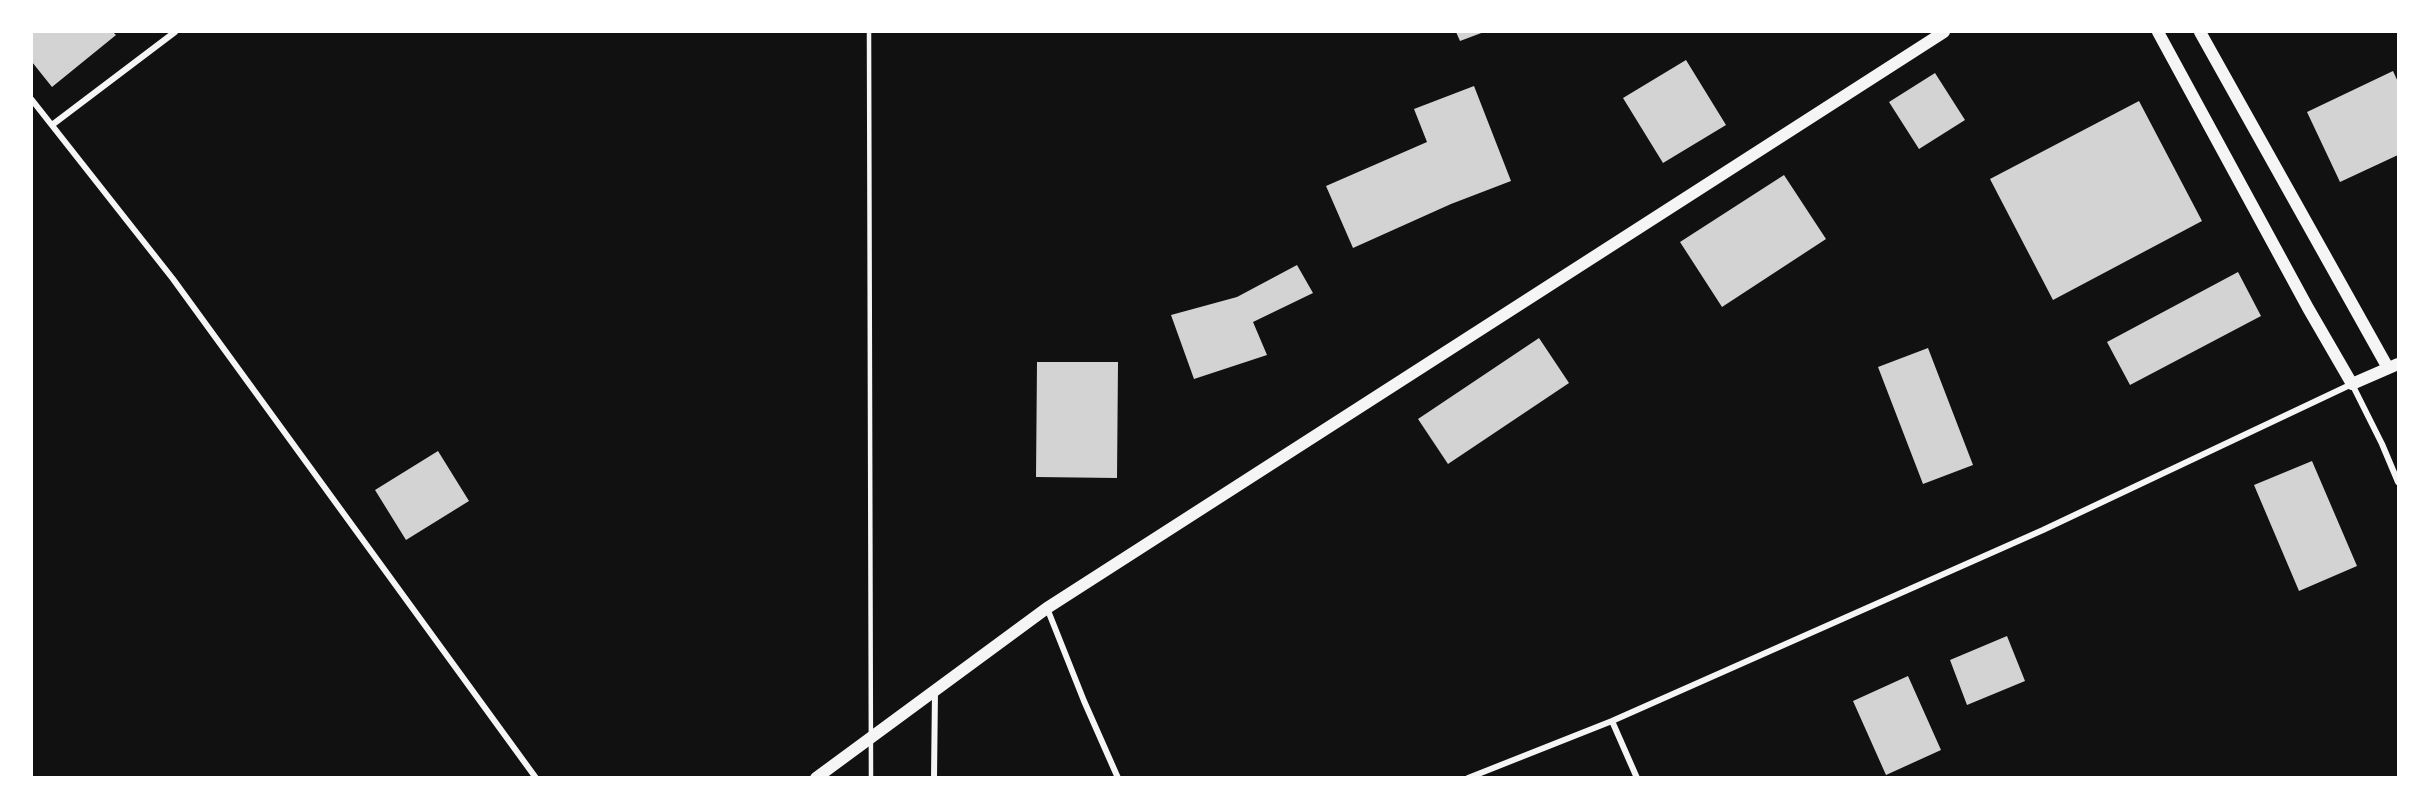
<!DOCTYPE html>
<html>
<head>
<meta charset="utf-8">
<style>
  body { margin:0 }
  #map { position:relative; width:2430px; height:809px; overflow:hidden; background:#111; font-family:"Exo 2",sans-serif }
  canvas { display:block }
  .frame { position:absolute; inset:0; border:33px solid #fff; pointer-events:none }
</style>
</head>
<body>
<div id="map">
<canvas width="2430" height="809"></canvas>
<div class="frame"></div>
</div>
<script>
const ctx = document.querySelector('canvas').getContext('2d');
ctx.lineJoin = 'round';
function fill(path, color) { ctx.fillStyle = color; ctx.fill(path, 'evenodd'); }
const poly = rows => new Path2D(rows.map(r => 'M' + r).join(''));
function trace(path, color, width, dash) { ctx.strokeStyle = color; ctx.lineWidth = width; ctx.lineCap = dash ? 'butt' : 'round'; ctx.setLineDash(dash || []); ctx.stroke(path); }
fill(poly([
  [32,32,113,32,116,35,52,87,32,62],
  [1456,32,1484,32,1460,41],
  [1686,60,1726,125,1663,163,1623,98],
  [2393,71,2398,82,2398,155,2340,182,2307,112],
  [1935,73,1965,120,1919,149,1889,102],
  [1474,86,1511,181,1451,204,1353,248,1326,186,1427,142,1414,109],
  [2139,101,2202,221,2053,300,1990,179],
  [1784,175,1826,239,1722,307,1680,242],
  [1297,265,1313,293,1253,322,1267,355,1194,379,1171,315,1237,297],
  [2238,272,2261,316,2130,385,2107,342],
  [1539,338,1569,383,1448,464,1418,419],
  [1928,348,1973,465,1923,484,1878,367],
  [1037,362,1118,362,1117,478,1036,477],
  [438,451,469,501,406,540,375,490],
  [2312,461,2357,566,2299,591,2254,485],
  [2007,636,2025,681,1967,705,1950,660],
  [1908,676,1941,750,1886,775,1853,701]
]), '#d3d3d3');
trace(poly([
  [869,32,871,778]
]), '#f5f5f5', 4.5);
trace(poly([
  [32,100,173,279,536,778],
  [52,125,175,32],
  [1047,608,1084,701,1118,778],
  [1612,721,1637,778],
  [934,778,935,691],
  [1468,778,1612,721,2043,530,2352,384,2382,444,2398,482]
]), '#f5f5f5', 6);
trace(poly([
  [2158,32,2308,308,2352,384,2398,364],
  [2200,32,2388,368],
  [816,778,1047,608,1944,32]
]), '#f5f5f5', 12);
</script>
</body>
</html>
